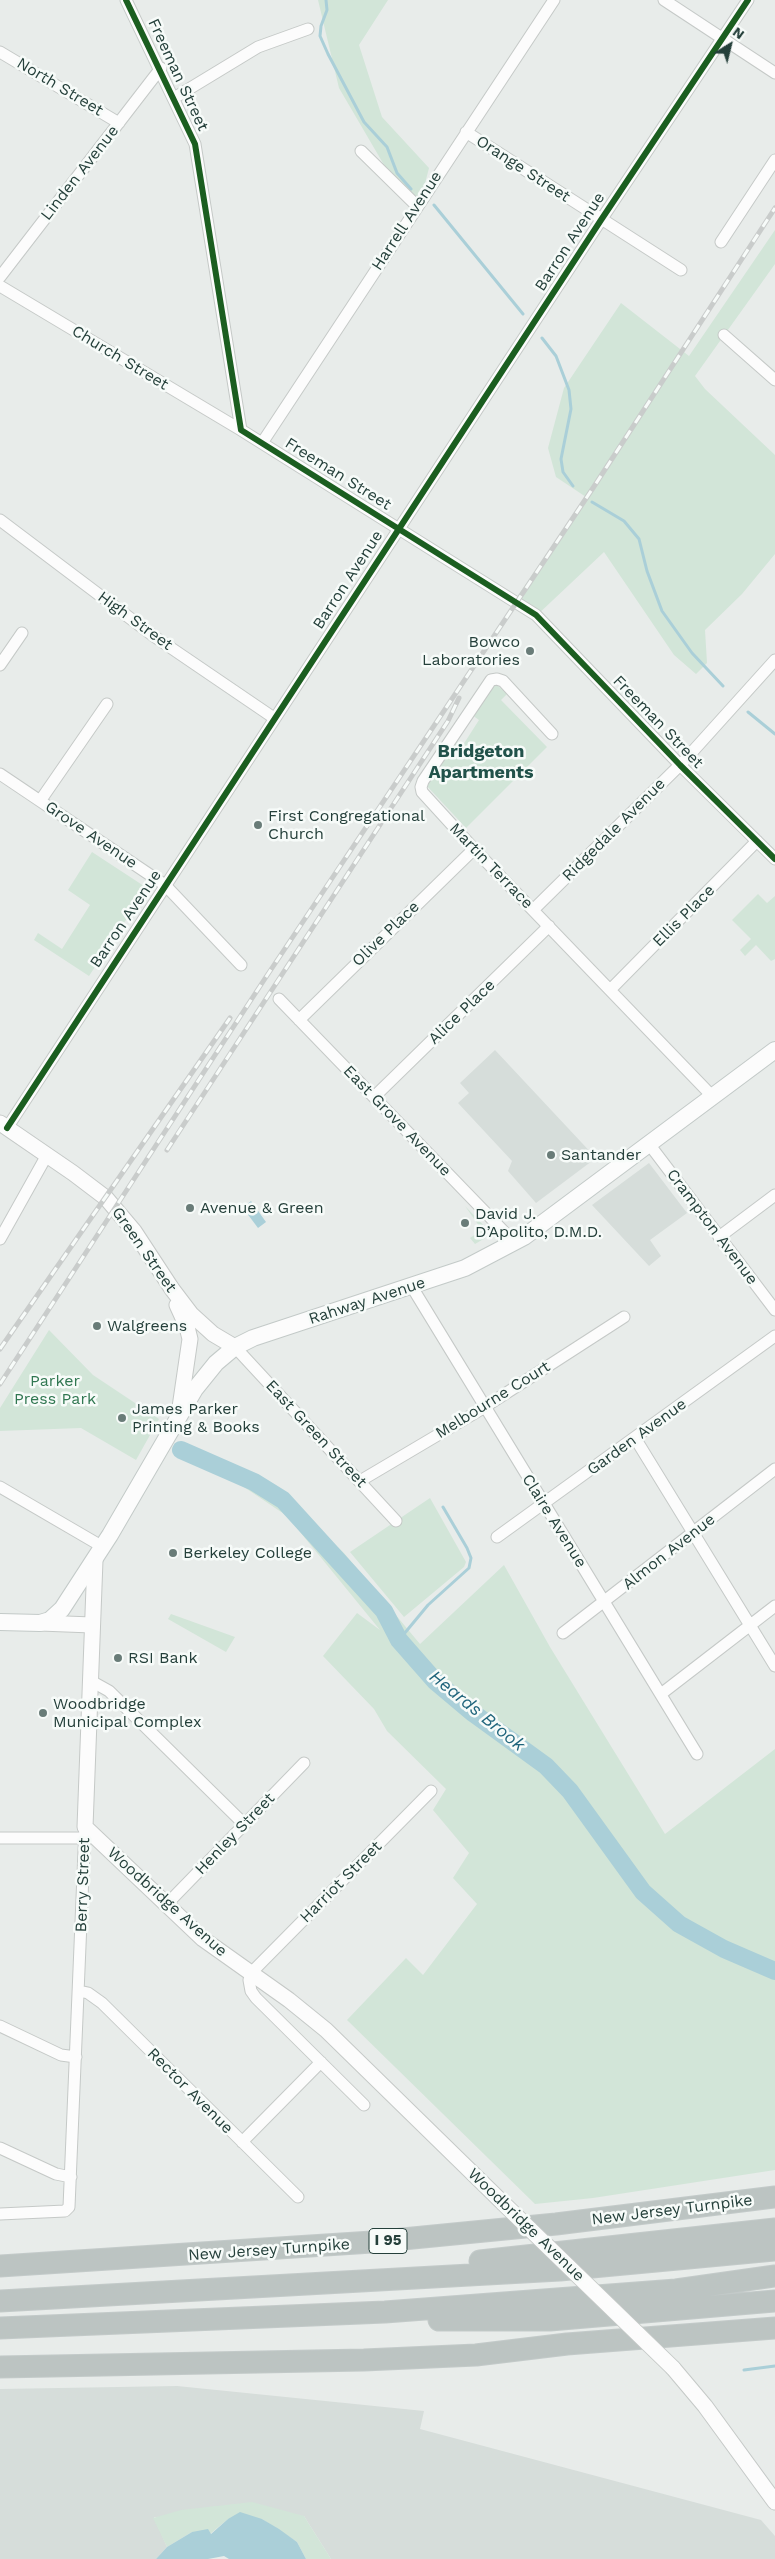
<!DOCTYPE html>
<html>
<head>
<meta charset="utf-8">
<style>
  body { margin:0 }
  #map { position:relative; width:775px; height:2559px; overflow:hidden; background:#e8ecea; font-family:"Work Sans",sans-serif }
  canvas { display:block }
  .north { position:absolute; left:705px; top:20px; width:50px; height:50px; -webkit-text-stroke:4px #f7fbf9; paint-order:stroke; rotate:36deg; font-size:14px; font-weight:700; line-height:20px; text-align:center; color:#25403b }
  .north::after { content:''; display:block; margin:auto; width:18px; height:22px; background:#25403b; clip-path:polygon(50% 0,100% 100%,50% 72%,0 100%) }
</style>
</head>
<body>
<div id="map">
<canvas width="775" height="2559"></canvas>
<div class="north">N</div>
</div>
<script>
const ctx = document.querySelector('canvas').getContext('2d');
ctx.lineJoin = 'round';
function fill(path, color) { ctx.fillStyle = color; ctx.fill(path, 'evenodd'); }
const poly = rows => new Path2D(rows.map(r => 'M' + r).join(''));
function trace(path, color, width, dash) { ctx.strokeStyle = color; ctx.lineWidth = width; ctx.lineCap = dash ? 'butt' : 'round'; ctx.setLineDash(dash || []); ctx.stroke(path); }
function label(font, color, halo, rows, align = 'center') {
  ctx.font = font + ' "Work Sans",sans-serif'; ctx.lineWidth = 5; ctx.setLineDash([]); ctx.textBaseline = 'middle'; ctx.strokeStyle = halo; ctx.fillStyle = color; for (const [text, x, y, turn = 0] of rows) {
    ctx.save(); ctx.translate(x, y); ctx.rotate((+turn || 0) * Math.PI / 180); ctx.textAlign = isNaN(turn) ? turn : align; if (halo) ctx.strokeText(text, 0, 0); ctx.fillText(text, 0, 0); ctx.restore();
  }
}
fill(poly([
  [495,1050,596,1158,536,1203,508,1171,512,1161,458,1103,469,1093,460,1083],
  [649,1163,687,1213,650,1240,661,1256,649,1266,592,1205],
  [177,2386,424,2411,420,2429,761,2520,775,2536,775,2559,331,2559,304,2516,154,2517,167,2547,156,2559,0,2559,0,2389]
]), '#d6ddda');
fill(poly([
  [318,0,388,0,359,45,382,117,429,168,421,199,394,182,339,88],
  [775,230,775,264,695,376,705,389,775,455,775,554,742,594,705,630,707,663,696,674,674,655,604,552,535,617,514,601,586,497,556,477,548,448,564,388,621,303,689,356],
  [497,685,507,694,501,700,547,747,466,828,426,785,456,741,463,745,479,720,472,715,491,686],
  [92,852,147,888,89,976,34,940,38,933,62,949,90,905,68,890],
  [758,894,767,903,775,896,775,959,771,961,756,945,745,956,740,950,751,939,732,920],
  [465,1206,492,1234,475,1244,470,1238,482,1230],
  [49,1330,93,1375,159,1419,136,1460,81,1428,0,1431,0,1408],
  [186,1443,272,1484,344,1553,420,1644,504,1565,550,1647,665,1834,775,1749,775,2170,593,2198,535,2204,347,2020,406,1958,423,1975,477,1904,453,1878,469,1853,433,1810,446,1789,387,1731,374,1709,323,1656,357,1613,380,1630,287,1516,241,1485,178,1456],
  [430,1498,466,1562,464,1567,404,1617,350,1552],
  [171,1614,235,1637,226,1652,168,1619],
  [252,2502,304,2516,331,2559,306,2559,297,2542,262,2519,228,2519,210,2534,192,2532,167,2547,153,2518,181,2510]
]), '#d2e5d8');
fill(poly([
  [251,1201,266,1222,258,1228,243,1208],
  [240,2512,262,2519,279,2529,297,2542,306,2559,229,2559,224,2556,208,2559,156,2559,167,2547,192,2532,208,2529,211,2534,228,2519]
]), '#aacfd8');
trace(poly([
  [326,0,327,10,321,26,320,36,328,54,364,122,387,147,397,173,411,189],
  [434,205,523,314],
  [542,338,556,356,569,390,571,409,561,459,563,472,573,486],
  [592,502,624,521,639,539,647,571,662,611,692,653,723,686],
  [748,712,775,734],
  [399,1640,428,1605,469,1568,471,1558,467,1548,443,1507],
  [744,2370,775,2366]
]), '#aacfd8', 3);
trace(poly([
  [181,1450,254,1482,283,1500,384,1611,399,1640,435,1681,473,1713,546,1766,570,1791,643,1892,679,1924,724,1949,775,1971]
]), '#aacfd8', 18);
const minor = poly([
  [126,0,195,144,241,430,536,615,680,765,775,859],
  [664,0,775,73],
  [0,52,119,123],
  [174,98,258,47,308,29],
  [466,132,681,270],
  [361,151,417,206],
  [721,242,775,160],
  [0,277,161,68],
  [0,286,241,430],
  [724,335,775,380],
  [262,443,554,0],
  [0,520,155,637,274,718],
  [0,665,22,633],
  [552,734,503,681,497,679,491,680,423,781,421,787,422,792,474,849,712,1096],
  [0,774,165,885,241,965],
  [40,801,107,704],
  [533,910,684,761,775,660],
  [610,990,757,841],
  [279,999,514,1242],
  [299,1020,474,849],
  [374,1097,549,926],
  [7,1128,601,220,748,0],
  [649,1144,775,1310],
  [719,1237,775,1195],
  [0,1239,47,1155],
  [412,1287,697,1754],
  [235,1347,396,1521],
  [635,1438,775,1666],
  [360,1481,480,1410,624,1317],
  [0,1487,103,1547],
  [497,1537,775,1336],
  [563,1633,775,1469],
  [91,1681,109,1691,244,1824],
  [661,1694,775,1606],
  [0,1838,85,1838],
  [166,1905,304,1763],
  [79,1991,88,1993,102,2003,298,2197],
  [0,2026,61,2055,76,2057],
  [364,2105,256,1998,251,1991,249,1980,251,1973,431,1791],
  [242,2142,321,2062],
  [0,2148,56,2174,71,2177],
  [0,2214,65,2211,69,2207,85,1827]
]);
const tertiary = poly([
  [0,1123,73,1173,106,1198,134,1231,172,1289,191,1314,213,1334,235,1347],
  [177,1305,187,1327,190,1339,179,1414],
  [95,1560,85,1827,203,1939,289,2000,326,2030,503,2203],
  [40,1623,92,1625],
  [673,2368,705,2406,775,2502]
]);
const secondary = poly([
  [0,1622,40,1623,50,1620,62,1609,110,1535,195,1389,216,1363,235,1347,253,1338,465,1268,524,1237,775,1050]
]);
const motorway = poly([
  [480,2261,775,2229],
  [0,2266,372,2242,556,2224,775,2197],
  [0,2301,560,2270,775,2250],
  [439,2320,550,2320,775,2301],
  [0,2328,385,2312,676,2290,775,2276],
  [0,2367,364,2360,476,2355,567,2344,775,2328]
]);
trace(minor, '#c5c9c7', 13);
trace(tertiary, '#c5c9c7', 17);
trace(secondary, '#c3cac8', 18);
trace(motorway, '#c3cac9', 23);
trace(minor, '#fcfcfc', 11);
trace(tertiary, '#fcfcfc', 15);
trace(secondary, '#fcfcfc', 16);
trace(motorway, '#bcc4c2', 21);
const rail = poly([
  [167,1150,448,721,459,698],
  [0,1349,230,1018],
  [0,1384,266,977,593,488,775,208]
]);
trace(rail, '#c9cccb', 5);
trace(rail, '#f7fbf9', 3, [9]);
const tertiaryBridge = poly([
  [503,2203,673,2368]
]);
trace(tertiaryBridge, '#c5c9c7', 17, []);
trace(tertiaryBridge, '#fcfcfc', 15);
trace(poly([
  [126,0,195,144,241,430,536,615,680,765,775,859],
  [7,1128,601,220,748,0]
]), '#1b5e20', 6);
for (const [x, y, r, color] of [
  [530,651,5,"#697c78"],
  [258,825,5,"#697c78"],
  [551,1155,5,"#697c78"],
  [190,1208,5,"#697c78"],
  [465,1223,5,"#697c78"],
  [97,1326,5,"#697c78"],
  [122,1418,5,"#697c78"],
  [173,1553,5,"#697c78"],
  [118,1658,5,"#697c78"],
  [43,1713,5,"#697c78"]
]) { const dot = new Path2D(); dot.arc(x, y, r, 0, 2 * Math.PI); ctx.fillStyle = color; ctx.fill(dot); trace(dot, '#f7fbf9', 2); }
for (const [x, y, w] of [
  [388,2241,38]
]) { const box = new Path2D(); box.roundRect(x - w / 2, y - 12.5, w, 25, 4); ctx.fillStyle = '#f7fbf9'; ctx.fill(box); trace(box, '#25403b', 1); }
label('bold 15px', '#25403b', null, [
  ["I 95",388,2241]
]);
label('16px', '#25403b', '#f7fbf9', [
  ["Freeman Street",178,75,65],
  ["North Street",60,87,31],
  ["Orange Street",523,169,33],
  ["Linden Avenue",80,173,-52],
  ["Harrell Avenue",407,221,-57],
  ["Barron Avenue",570,242,-57],
  ["Church Street",120,358,31],
  ["Freeman Street",338,474,32],
  ["Barron Avenue",348,580,-57],
  ["High Street",135,621,36],
  ["Freeman Street",658,722,46],
  ["Ridgedale Avenue",614,830,-45],
  ["Grove Avenue",91,835,34],
  ["Martin Terrace",491,866,46],
  ["Ellis Place",684,916,-45],
  ["Barron Avenue",126,919,-56],
  ["Olive Place",386,934,-44],
  ["Alice Place",462,1012,-44],
  ["East Grove Avenue",397,1121,46],
  ["Crampton Avenue",712,1227,53],
  ["Green Street",144,1250,55],
  ["Rahway Avenue",367,1301,-18],
  ["Melbourne Court",493,1400,-32],
  ["East Green Street",316,1434,47],
  ["Garden Avenue",637,1437,-36],
  ["Claire Avenue",554,1521,58],
  ["Almon Avenue",669,1552,-38],
  ["Henley Street",235,1834,-46],
  ["Harriot Street",341,1882,-45],
  ["Berry Street",83,1885,-88],
  ["Woodbridge Avenue",167,1902,42],
  ["Rector Avenue",190,2091,45],
  ["New Jersey Turnpike",672,2210,-7],
  ["Woodbridge Avenue",526,2225,44],
  ["New Jersey Turnpike",269,2250,-4]
]);
label('16px', '#25403b', '#f7fbf9', [
  ["Bowco",520,642,"right"],
  ["Laboratories",520,660,"right"],
  ["First Congregational",268,816],
  ["Church",268,834],
  ["Santander",561,1155],
  ["Avenue & Green",200,1208],
  ["David J.",475,1214],
  ["D’Apolito, D.M.D.",475,1232],
  ["Walgreens",107,1326],
  ["James Parker",132,1409],
  ["Printing & Books",132,1427],
  ["Berkeley College",183,1553],
  ["RSI Bank",128,1658],
  ["Woodbridge",53,1704],
  ["Municipal Complex",53,1722]
], 'left');
label('16px', '#307751', '#f7fbf9', [
  ["Parker",55,1381],
  ["Press Park",55,1399]
]);
label('bold 18px', '#21524a', '#f7fbf9', [
  ["Bridgeton",481,752],
  ["Apartments",481,773]
]);
label('italic 18px', '#20657c', '#f7fbf9', [
  ["Heards Brook",477,1711,39]
]);
</script>
</body>
</html>
